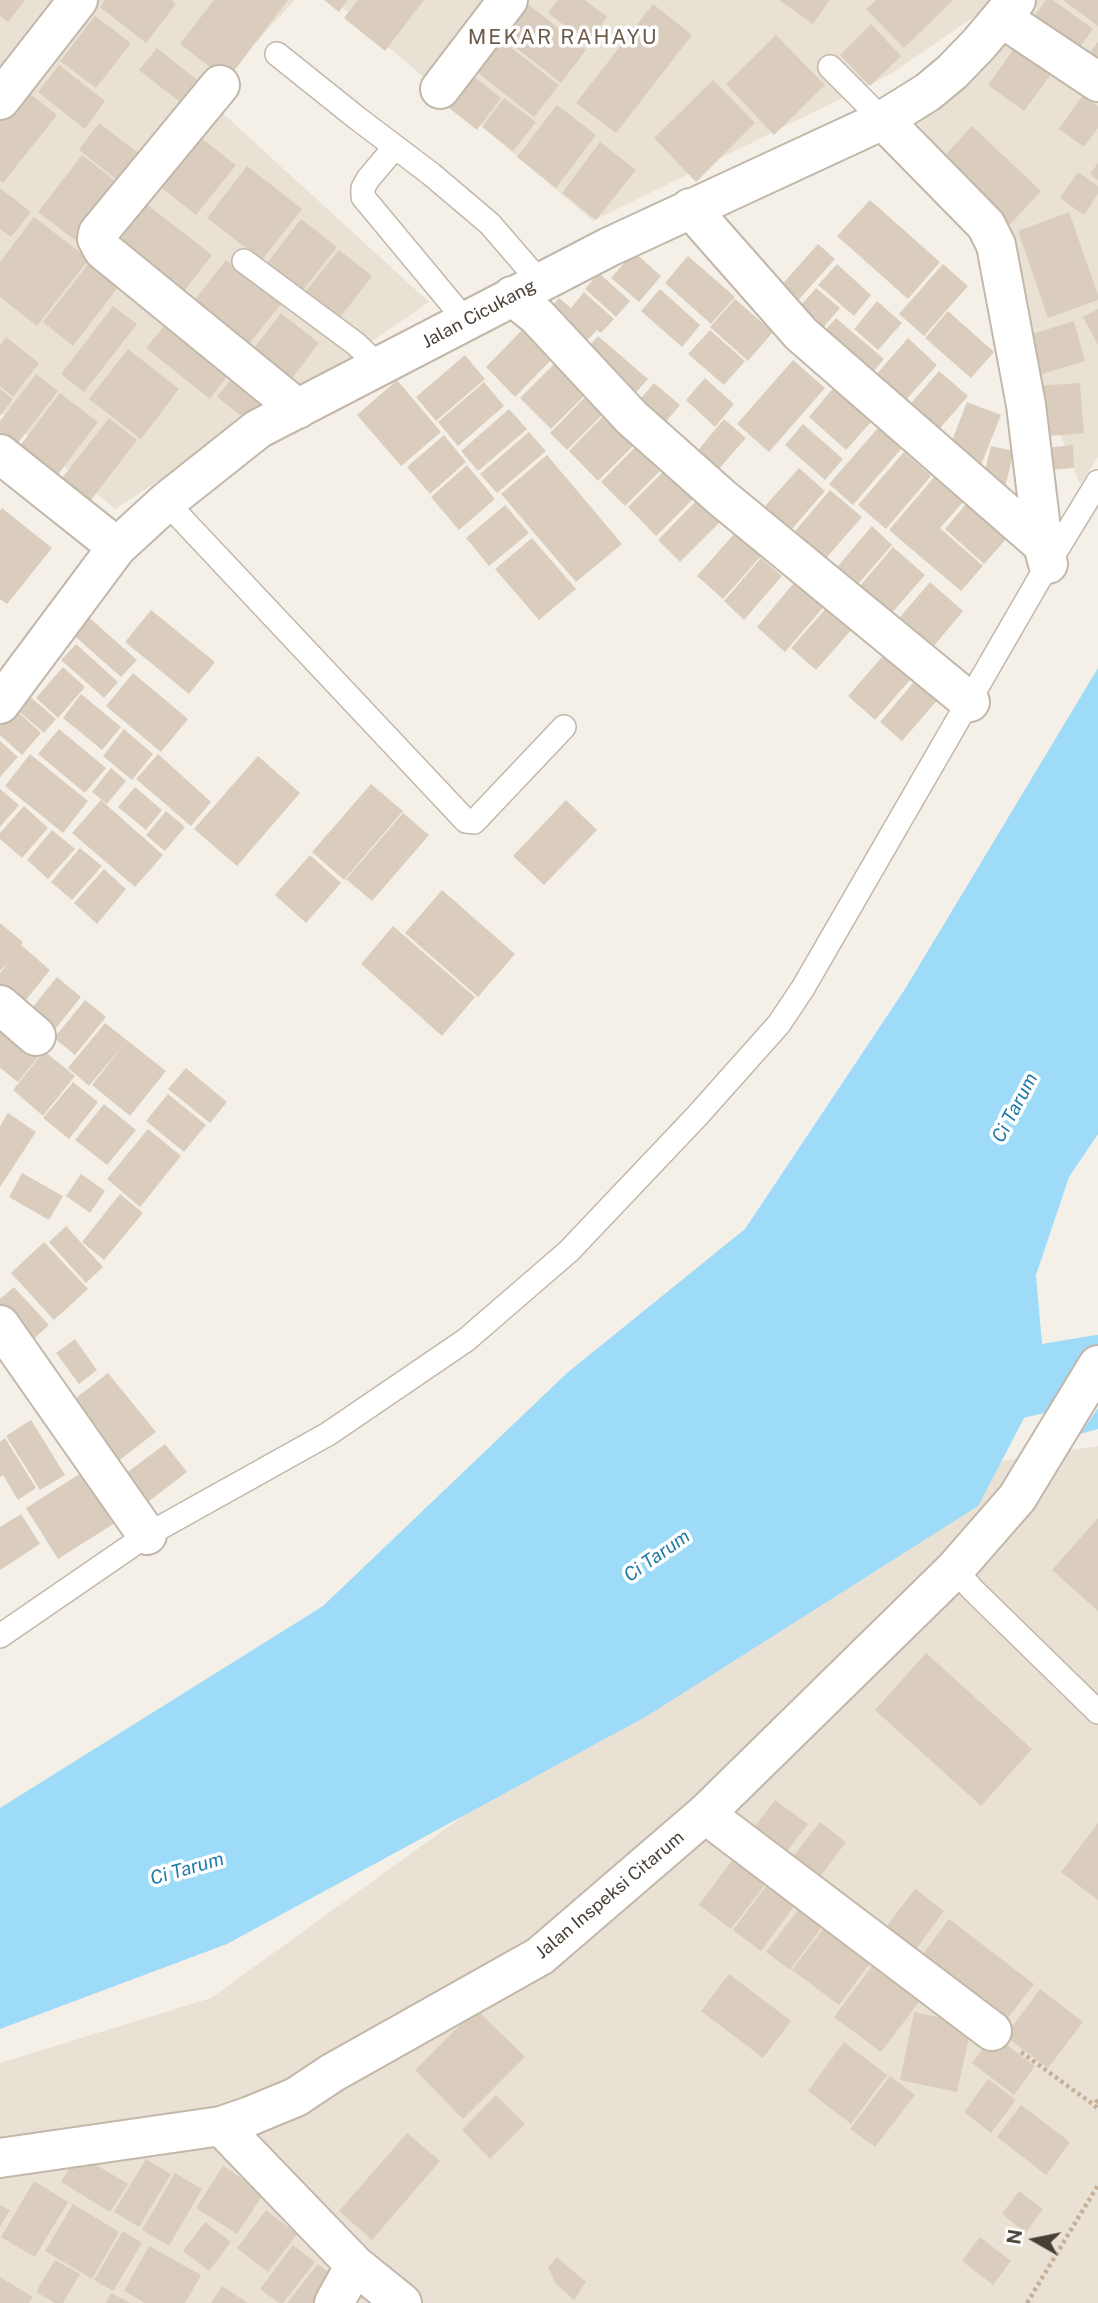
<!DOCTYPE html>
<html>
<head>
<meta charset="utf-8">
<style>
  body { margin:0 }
  #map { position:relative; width:1098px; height:2303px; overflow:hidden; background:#f5f0e7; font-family:"Public Sans",sans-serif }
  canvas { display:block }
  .north { position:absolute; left:1000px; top:2205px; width:70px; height:70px; -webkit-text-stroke:5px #fff; paint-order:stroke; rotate:279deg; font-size:19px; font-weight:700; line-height:28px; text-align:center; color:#494035 }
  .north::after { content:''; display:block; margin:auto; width:24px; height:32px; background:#494035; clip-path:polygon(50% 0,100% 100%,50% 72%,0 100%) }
</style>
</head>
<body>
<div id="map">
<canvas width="1098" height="2303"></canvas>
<div class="north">N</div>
</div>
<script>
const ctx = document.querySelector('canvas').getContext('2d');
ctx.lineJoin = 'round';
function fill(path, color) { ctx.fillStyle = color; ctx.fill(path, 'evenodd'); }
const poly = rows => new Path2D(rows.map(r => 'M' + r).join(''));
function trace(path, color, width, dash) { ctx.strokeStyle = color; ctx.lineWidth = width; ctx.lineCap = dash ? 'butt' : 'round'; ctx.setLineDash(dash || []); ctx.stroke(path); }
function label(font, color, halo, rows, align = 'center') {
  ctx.font = font + ' "Public Sans",sans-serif'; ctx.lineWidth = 7; ctx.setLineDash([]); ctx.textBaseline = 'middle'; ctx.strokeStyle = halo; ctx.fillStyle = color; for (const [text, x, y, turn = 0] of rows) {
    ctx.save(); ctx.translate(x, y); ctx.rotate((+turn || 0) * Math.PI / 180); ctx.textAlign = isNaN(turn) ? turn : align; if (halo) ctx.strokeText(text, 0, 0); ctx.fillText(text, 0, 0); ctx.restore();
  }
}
fill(poly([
  [0,0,295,0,205,97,429,302,335,367,115,509,0,412],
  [333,0,998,0,891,74,593,221],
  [1029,0,1098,0,1098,457,1080,485,1025,343,990,214,911,115],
  [1098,1446,1098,2303,0,2303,0,2063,211,1998,941,1471]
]), '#eae1d5');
fill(poly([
  [1098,668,1098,1134,1069,1177,1036,1275,1045,1378,978,1506,647,1716,227,1944,0,2029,0,1808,323,1606,567,1373,745,1229,905,989],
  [1098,1408,1098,1429,1080,1434]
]), '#9ddbf8');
trace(poly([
  [953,1399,1045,1378,1098,1369]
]), '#9ddbf8', 68);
fill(poly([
  [0,0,25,0,8,22,0,16],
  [105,0,171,0,176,4,146,43,100,7],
  [214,0,288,0,227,80,180,44],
  [324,0,348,0,339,12],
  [358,0,424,0,385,51,344,18],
  [523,0,586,50,561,83,497,33],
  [558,0,585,0,607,17,587,43,548,13],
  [779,0,830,0,813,24],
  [876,0,953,0,904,48,866,9],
  [1046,0,1053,0,1093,29,1072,58,1028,25],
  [1063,0,1098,0,1098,26],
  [653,4,692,35,616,133,576,103],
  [95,16,131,43,96,88,60,61],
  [871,24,901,56,870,86,840,55],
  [491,32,559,85,534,117,467,64],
  [776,35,825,85,774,135,726,84],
  [1098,42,1098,61,1089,54],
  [1015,47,1051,74,1024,111,988,85],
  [157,48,202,84,185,106,139,70],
  [59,65,105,101,85,129,38,92],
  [468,72,501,98,477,130,444,104],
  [713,80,755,123,696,182,654,138],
  [16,83,57,115,3,183,0,181,0,104],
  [1083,95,1098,106,1098,128,1084,147,1059,129],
  [504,98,536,122,513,151,482,127],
  [557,105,596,135,556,188,517,157],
  [99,123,142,156,121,183,79,150],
  [972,126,1041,191,1005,230,936,165],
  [197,135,236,165,196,215,158,185],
  [600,142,636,170,596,220,562,193],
  [82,155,118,183,75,240,38,212],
  [1098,163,1098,180,1090,174],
  [247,166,302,209,262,260,207,218],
  [1078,172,1098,186,1098,194,1084,215,1060,198],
  [0,188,31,212,11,237,0,229],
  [870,200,940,262,908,299,837,236],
  [145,203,212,255,178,299,112,246],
  [1069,212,1098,295,1098,300,1048,318,1018,231],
  [34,217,89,259,37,326,0,297,0,262],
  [301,219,337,247,299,295,264,267],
  [818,244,835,259,794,305,777,290],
  [339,250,372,276,335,324,301,297],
  [634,252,661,276,639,302,611,278],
  [688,256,735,297,711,324,665,283],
  [92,259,122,282,73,346,43,322],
  [226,260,281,304,241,354,186,311],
  [837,264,871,295,854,316,818,285],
  [943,264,968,286,924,336,899,314],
  [599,273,630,301,616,317,585,289],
  [816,288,840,308,817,335,793,314],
  [660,289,700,325,682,347,641,311],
  [584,292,614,319,601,333,597,330,578,350,542,318,559,298,571,308],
  [735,299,773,332,748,361,710,327],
  [877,301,902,323,878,350,854,329],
  [113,306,137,324,84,392,61,374],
  [1098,309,1098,345,1083,317],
  [948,311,994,352,971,378,925,338],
  [281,313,319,343,283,390,245,360],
  [836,318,884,359,864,383,816,340],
  [169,320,232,370,210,399,146,348],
  [1074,321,1085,361,1035,376,1023,337],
  [525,327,555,356,515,397,486,367],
  [710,330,745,361,724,385,688,354],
  [598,336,648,379,630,399,581,355],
  [6,337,39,363,13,397,0,386,0,345],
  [908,338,937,365,897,410,868,384],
  [128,349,179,389,141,439,89,399],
  [465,355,485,379,436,421,416,397],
  [793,360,825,388,769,452,737,424],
  [557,361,588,392,551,429,520,398],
  [939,371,968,396,929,441,900,416],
  [36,374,58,391,14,448,0,438,0,421],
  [235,374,265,398,248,421,217,397],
  [705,378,734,404,715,427,686,400],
  [397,380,441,432,401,466,357,415],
  [484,382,504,406,458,446,438,422],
  [654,383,680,405,657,432,631,410],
  [1080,383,1084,433,1038,437,1034,386],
  [834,387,872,421,846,450,809,417],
  [0,389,13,399,0,416],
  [60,393,98,422,56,477,19,447],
  [589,393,606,411,567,450,550,433],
  [967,402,1001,415,979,470,946,456],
  [509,409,527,429,478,471,461,451],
  [609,410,639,440,598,481,569,451],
  [109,418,137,440,91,500,62,478],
  [724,419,746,438,710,479,689,461],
  [803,424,843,459,825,480,785,445],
  [878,428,901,449,853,505,829,484],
  [529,432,546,451,497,493,480,474],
  [444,435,466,462,430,494,407,467],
  [642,440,666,465,625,506,601,482],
  [1073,445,1074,468,1038,471,1036,449],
  [991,446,1014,451,1004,492,981,486],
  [904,452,931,476,886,529,858,505],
  [547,455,622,544,576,582,501,494],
  [467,465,495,499,459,530,431,497],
  [668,467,697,495,656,536,628,507],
  [799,468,825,491,786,536,759,513],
  [936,475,965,500,940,528,983,566,961,591,889,530],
  [830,490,862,517,821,564,790,537],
  [700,497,722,520,680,562,658,540],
  [967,503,1007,538,984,564,945,529],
  [505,505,529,533,489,566,466,538],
  [2,508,52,548,7,604,0,599,0,511],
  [872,526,892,545,852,591,832,573],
  [735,533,761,556,723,599,697,576],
  [532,538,576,589,539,620,495,569],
  [893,547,925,575,884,622,853,594],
  [761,558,782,576,744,620,724,601],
  [798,578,827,603,785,652,757,627],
  [930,582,963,611,928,653,894,624],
  [828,606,853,628,816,670,791,648],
  [151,610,215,662,189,694,125,642],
  [84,613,137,660,121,677,69,631],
  [76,644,118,682,104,698,61,660],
  [889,649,916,673,875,720,848,696],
  [63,667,85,687,58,718,36,698],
  [133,673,188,719,161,752,106,706],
  [919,676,941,696,902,741,880,722],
  [27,694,56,719,44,733,15,708],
  [81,694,121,727,102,750,63,718],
  [13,707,41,733,22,755,0,735,0,722],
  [59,729,106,768,85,793,38,754],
  [124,729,153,754,132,780,103,756],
  [0,741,18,757,0,777],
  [30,754,88,801,63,833,5,786],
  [158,754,211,802,191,826,136,779],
  [258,756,300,793,237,866,194,829],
  [111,768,126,781,107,804,92,792],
  [371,784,403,811,344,880,312,852],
  [135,787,162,810,146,830,118,807],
  [0,789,19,805,0,827],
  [101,800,163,855,135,887,72,833],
  [566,800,597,830,544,885,513,856],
  [24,806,48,828,22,858,0,839,0,833],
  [166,811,185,827,165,851,146,835],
  [403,813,429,835,372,901,346,879],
  [52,830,75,849,48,879,27,860],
  [80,848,102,866,72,900,51,882],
  [310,855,341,883,306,923,275,895],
  [104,869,126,889,97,924,74,903],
  [442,890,515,954,478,997,405,933],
  [0,923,23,942,21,945,50,970,22,1005,0,987,0,973,10,961,0,971],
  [393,926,475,997,442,1036,361,964],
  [57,977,81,997,52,1033,28,1013],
  [85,1000,106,1017,75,1055,54,1038],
  [8,1021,44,1050,18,1082,0,1068,0,1031],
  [105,1023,166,1071,130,1116,92,1085,125,1043,89,1086,68,1068],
  [44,1051,75,1076,43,1116,13,1090],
  [186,1068,227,1102,210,1123,168,1089],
  [73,1082,98,1102,69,1139,43,1118],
  [168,1094,206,1125,184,1152,146,1121],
  [104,1104,136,1130,107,1165,75,1140],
  [8,1113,36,1132,0,1187,0,1126],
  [148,1129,181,1156,140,1207,107,1179],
  [22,1173,63,1196,49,1220,9,1197],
  [81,1174,105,1191,90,1213,66,1196],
  [120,1194,143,1213,104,1260,82,1242],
  [66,1226,103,1267,86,1283,49,1242],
  [44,1242,88,1289,54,1320,11,1273],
  [14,1287,49,1325,29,1343,0,1312,0,1299],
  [75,1339,97,1370,79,1384,56,1353],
  [108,1373,156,1432,113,1465,67,1405],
  [31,1420,65,1475,40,1490,6,1436],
  [5,1438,36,1488,18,1500,3,1475,0,1477,0,1442],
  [165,1444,187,1472,139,1509,117,1480],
  [86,1470,118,1521,58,1559,26,1508],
  [21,1514,40,1544,0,1570,0,1527],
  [1098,1518,1098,1611,1052,1570],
  [926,1653,1032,1749,981,1806,875,1710],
  [775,1800,808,1824,785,1854,753,1829],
  [820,1822,846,1842,814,1885,787,1864],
  [1098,1823,1098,1900,1061,1872],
  [738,1852,771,1877,731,1929,699,1905],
  [770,1881,798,1901,761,1951,733,1930],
  [915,1889,944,1911,910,1958,880,1935],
  [801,1906,824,1924,790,1970,766,1952],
  [949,1919,1034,1984,998,2031,914,1966],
  [827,1924,873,1959,839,2005,792,1970],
  [875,1962,922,1998,881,2052,834,2017],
  [729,1974,791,2021,763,2058,701,2011],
  [1040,1989,1083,2022,1048,2068,1005,2036],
  [476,2009,525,2057,463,2119,415,2070],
  [914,2012,972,2024,957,2092,900,2080],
  [993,2035,1035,2066,1014,2095,972,2063],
  [844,2042,887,2075,851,2124,808,2091],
  [890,2076,915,2095,875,2147,850,2129],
  [988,2079,1016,2100,991,2133,964,2112],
  [496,2095,525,2124,490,2159,462,2130],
  [1021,2105,1070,2142,1046,2175,997,2137],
  [407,2133,440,2161,372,2240,339,2211],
  [78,2154,128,2184,110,2212,61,2182],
  [146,2159,171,2174,139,2227,114,2212],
  [223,2166,264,2193,237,2234,196,2208],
  [175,2173,202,2189,169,2246,142,2230],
  [34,2181,68,2202,35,2257,1,2237],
  [1019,2191,1043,2209,1026,2233,1002,2214],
  [73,2204,119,2232,92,2279,45,2251],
  [0,2205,10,2210,0,2227],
  [266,2210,297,2234,268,2272,237,2248],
  [205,2222,231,2242,209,2271,183,2251],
  [123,2231,142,2243,113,2291,94,2280],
  [980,2237,1011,2261,993,2285,962,2261],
  [293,2245,315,2262,283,2303,279,2303,260,2289],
  [149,2246,201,2275,185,2303,145,2303,124,2291],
  [557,2257,586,2282,574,2300,556,2284,548,2267],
  [55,2260,80,2274,63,2303,55,2303,36,2292],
  [318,2264,339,2280,322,2303,287,2303],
  [0,2277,33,2297,29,2303,0,2303],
  [222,2286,248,2303,211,2303],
  [111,2293,131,2303,106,2303]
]), '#dbcdbe');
const service = poly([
  [277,54,357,118,431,174,490,224,540,282],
  [830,67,883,120],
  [395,147,368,179,363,188,363,197,466,321],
  [244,261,356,344,379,366],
  [166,502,466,821,474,822,564,727],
  [955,1569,972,1589,1098,1712],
  [0,1636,147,1535,328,1434,466,1340,569,1251,697,1116,779,1024,803,988,1048,564,1098,482]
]);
const minor = poly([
  [1002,18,1098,82],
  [220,85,98,233,97,239,103,250,298,409],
  [440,89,508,0],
  [0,100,78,0],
  [883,120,986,225,996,245,1026,405,1043,545,1048,564],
  [690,208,801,334,1043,545],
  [512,296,537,316,632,418,722,498,970,702],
  [0,454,117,547],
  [0,704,117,547,166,502,258,429,609,247,883,120,928,92,952,72,979,44,1016,0],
  [0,1005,36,1036],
  [0,1325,147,1535],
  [705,1814,992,2031],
  [221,2126,355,2265,402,2303],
  [0,2158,221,2126,250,2116,296,2097,332,2073,540,1956,705,1814,955,1569,1017,1498,1098,1365],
  [334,2303,355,2265]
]);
trace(service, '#c2b7a9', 26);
trace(minor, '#c2b7a9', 42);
trace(poly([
  [1021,2052,1094,2105],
  [1098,2100,1094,2105,1098,2109],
  [1027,2303,1098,2185]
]), '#c5b198', 4.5, [3.5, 3.5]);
trace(service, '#fff', 23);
trace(minor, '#fff', 38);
label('18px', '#494035', '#fff', [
  ["Jalan Cicukang",479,314,-28],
  ["Jalan Inspeksi Citarum",610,1895,-40]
]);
label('italic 19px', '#1f7aa7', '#fff', [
  ["Ci Tarum",1015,1108,-62],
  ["Ci Tarum",657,1556,-35],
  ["Ci Tarum",187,1869,-16]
]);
ctx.letterSpacing = '2px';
label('21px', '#6d5c4b', '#fff', [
  ["MEKAR RAHAYU",563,38]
]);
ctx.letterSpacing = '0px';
</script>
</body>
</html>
